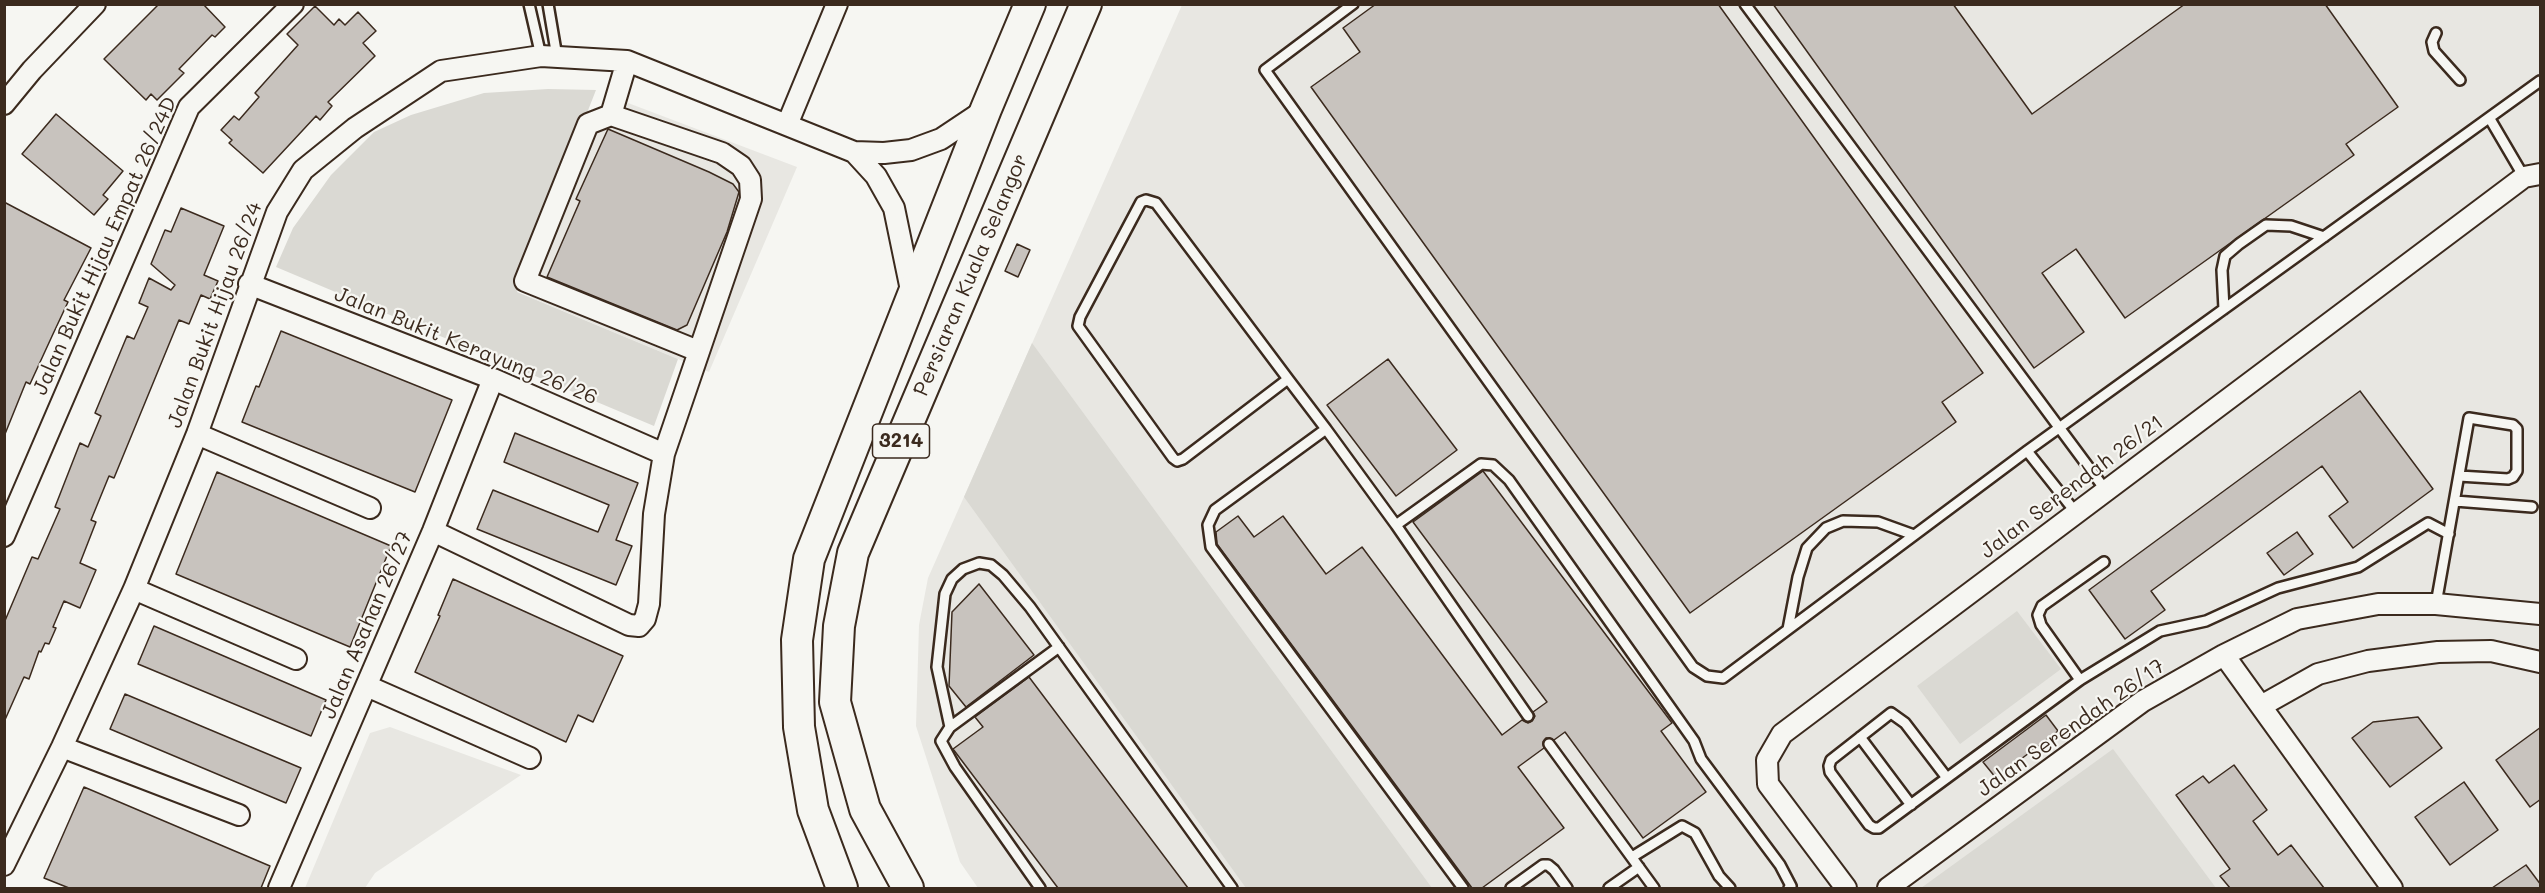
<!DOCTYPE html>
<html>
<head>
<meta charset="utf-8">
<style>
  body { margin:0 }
  #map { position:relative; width:2545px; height:893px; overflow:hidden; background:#f6f6f2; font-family:Mali,sans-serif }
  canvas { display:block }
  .frame { position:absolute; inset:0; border:6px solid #3b2a1e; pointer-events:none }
</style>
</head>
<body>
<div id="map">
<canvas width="2545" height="893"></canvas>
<div class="frame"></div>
</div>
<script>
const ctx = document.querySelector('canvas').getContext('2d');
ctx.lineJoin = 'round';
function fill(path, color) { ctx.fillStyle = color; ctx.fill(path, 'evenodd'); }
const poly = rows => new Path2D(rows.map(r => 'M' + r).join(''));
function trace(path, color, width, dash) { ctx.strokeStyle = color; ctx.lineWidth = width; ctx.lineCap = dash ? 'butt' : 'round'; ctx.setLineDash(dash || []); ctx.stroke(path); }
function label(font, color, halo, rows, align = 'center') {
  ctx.font = font + ' Mali,sans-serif'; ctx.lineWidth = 4.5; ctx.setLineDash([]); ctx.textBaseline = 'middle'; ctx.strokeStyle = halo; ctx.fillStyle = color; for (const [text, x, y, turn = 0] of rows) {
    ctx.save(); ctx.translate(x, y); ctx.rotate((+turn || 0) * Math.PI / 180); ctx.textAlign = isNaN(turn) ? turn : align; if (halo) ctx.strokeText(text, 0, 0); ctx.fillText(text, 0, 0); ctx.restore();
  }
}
fill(poly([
  [1182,5,2540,5,2540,888,978,888,960,862,916,726,919,625,928,578],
  [607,95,797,167,709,372,530,297],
  [390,727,521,775,375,873,365,888,305,888,370,733]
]), '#e8e7e2');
fill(poly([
  [548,89,596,90,517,292,678,359,654,426,276,267,293,228,331,175,374,132,411,115,484,93],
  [1032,343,1432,888,1246,888,964,497],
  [2017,611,2061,669,1960,744,1917,686],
  [2113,749,2216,888,1921,888]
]), '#dad9d3');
const building = poly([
  [159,4,203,4,225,27,215,37,212,35,179,69,184,73,157,100,151,94,146,100,104,59,159,4],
  [1376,4,1718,4,1983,373,1942,402,1956,422,1690,613,1311,87,1360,52,1343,28,1376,4],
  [1773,4,1953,4,2032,114,2185,4,2325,4,2398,107,2346,144,2354,155,2125,318,2076,249,2042,273,2084,332,2034,368,1773,4],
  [315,6,334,25,339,19,345,25,358,12,376,31,363,43,375,56,328,102,332,106,320,120,316,116,263,173,229,143,232,140,221,130,234,116,239,120,259,97,255,93,298,45,287,34,315,6],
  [56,114,123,171,103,195,108,199,94,215,22,154,56,114],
  [608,129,709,172,733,184,739,192,727,232,687,325,677,330,547,277,580,201,576,199,608,129],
  [4,202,91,248,64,300,68,302,53,334,30,384,26,382,5,434,4,202],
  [181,208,224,226,204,275,218,281,210,299,201,295,189,324,179,320,114,478,109,476,91,520,96,522,80,563,96,570,80,608,64,601,53,627,56,628,49,644,45,643,41,652,39,651,29,679,24,677,4,722,4,623,32,557,38,559,60,509,55,507,80,443,88,447,101,416,95,413,127,336,134,339,148,307,139,303,149,278,171,290,175,285,151,264,165,230,171,232,181,208],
  [1017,244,1030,250,1018,277,1005,271,1017,244],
  [281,331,452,400,415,492,242,422,256,386,259,387,281,331],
  [1388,359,1457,450,1396,496,1327,405,1388,359],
  [2360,391,2433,489,2353,548,2329,516,2348,502,2322,466,2151,591,2165,610,2125,639,2089,590,2360,391],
  [515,433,638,483,616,540,632,546,616,585,477,529,493,490,598,532,609,505,504,462,515,433],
  [1483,471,1672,723,1661,731,1706,792,1643,838,1565,732,1554,740,1546,738,1543,742,1544,748,1518,767,1564,828,1482,888,1472,888,1217,544,1216,532,1238,516,1254,537,1283,516,1326,574,1362,547,1502,735,1522,720,1528,723,1532,721,1535,716,1533,712,1547,702,1413,522,1483,471],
  [217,472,391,546,350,647,176,574,217,472],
  [2297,532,2313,554,2284,575,2267,553,2297,532],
  [453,579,623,656,593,722,578,715,566,742,415,672,440,616,438,615,453,579],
  [979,584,1034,655,966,707,949,686,952,612,979,584],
  [154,626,326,700,311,736,138,664,154,626],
  [1029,677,1188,888,1058,888,953,749,983,727,975,717,1029,677],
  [125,694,301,768,286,803,110,729,125,694],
  [2046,715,2058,731,1996,778,1983,762,2046,715],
  [2418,717,2442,748,2390,787,2352,738,2373,722,2418,717],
  [2541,727,2541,799,2530,807,2496,760,2541,727],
  [2234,765,2267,810,2253,821,2278,855,2291,845,2324,888,2230,888,2220,876,2230,869,2176,795,2203,776,2209,783,2234,765],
  [2464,782,2498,830,2450,865,2415,817,2464,782],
  [84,787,270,866,261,888,69,888,44,878,84,787],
  [2526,865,2541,885,2541,888,2492,888,2526,865]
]);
fill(building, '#c8c3be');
trace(building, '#3b2a1e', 1.5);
const lane = poly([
  [529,4,541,56],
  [548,4,557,57],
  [1353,4,1265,70,1693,667,1707,676,1723,678,2027,451,2540,81],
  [1745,4,2107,492],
  [2436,33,2432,42,2434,51,2460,80],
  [2490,119,2524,177],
  [2224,309,2222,270,2225,256,2239,244,2266,225,2291,226,2324,237],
  [1288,379,1183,459,1177,461,1173,458,1078,326,1080,317,1141,202,1146,200,1156,203,1288,379,1326,429],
  [2027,451,2077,514],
  [2455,501,2532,507],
  [1396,525,1481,464,1493,465,1509,480,1694,741,1701,759,1780,865,1791,886,1789,888],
  [2436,604,2469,418,2513,425,2517,429,2517,471,2513,477,2508,479,2459,476],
  [1788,629,1798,577,1807,548,1826,528,1843,521,1878,522,1914,535],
  [2080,680,2041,625,2038,615,2042,606,2104,562],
  [950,727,937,667,945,594,952,579,963,569,979,563,991,565,1003,575,1030,607,1232,888],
  [1860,737,1911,805],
  [1549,744,1654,888],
  [1947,778,1905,723,1891,713,1831,760,1829,766,1830,772,1869,825,1874,828,1879,828,2080,680,2160,631,2206,621,2278,588,2358,567,2428,523,2449,534],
  [1632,857,1682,826,1695,833,1719,876,1730,888],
  [1040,888,955,767,941,741,950,727,1059,647],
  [1463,888,1211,547,1208,525,1215,510,1326,429,1396,525,1528,716],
  [1511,888,1543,865,1548,865,1554,870,1567,888],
  [1609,888,1639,867]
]);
const street = poly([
  [4,104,32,70,95,4],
  [611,115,588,124,525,281,698,351],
  [611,115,627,61],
  [787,125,837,4],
  [854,152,876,176,894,208,912,295],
  [249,284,493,379,664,454],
  [197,434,370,508],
  [433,531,629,625,639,626,645,619,649,604,654,514,664,454,751,199,750,180,741,166,722,153,611,115],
  [4,536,189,107,293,4],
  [134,589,296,659],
  [2224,655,2392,888],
  [367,686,530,758],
  [2261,706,2318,674,2368,661,2438,652,2491,651,2540,662],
  [62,747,239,815],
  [4,865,62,747,134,589,197,434,277,212,303,170,355,128,441,71,541,56,627,61,854,152,884,153,911,150,941,139,986,109],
  [279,888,433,531,493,379],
  [1846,888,1768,784,1767,760,1782,734,2524,177,2540,174],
  [1888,888,2143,701,2224,655,2297,619,2378,604,2436,604,2540,614]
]);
const primary = poly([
  [842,888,813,810,799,727,797,640,809,559,986,109,1030,4],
  [908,888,865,809,835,702,839,626,853,553,1086,4]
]);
trace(lane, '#3b2a1e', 14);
trace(street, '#3b2a1e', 24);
trace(primary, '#3b2a1e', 34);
trace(lane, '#f6f6f2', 9);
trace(street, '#f6f6f2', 20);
trace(primary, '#f6f6f2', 30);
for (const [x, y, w] of [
  [901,441,57]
]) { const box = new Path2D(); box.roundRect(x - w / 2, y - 17, w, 34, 4.5); ctx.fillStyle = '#f6f6f2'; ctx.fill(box); trace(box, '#3b2a1e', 1.5); }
label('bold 20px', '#3b2a1e', null, [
  ["3214",901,441]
]);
label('21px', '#3b2a1e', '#f6f6f2', [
  ["Jalan Bukit Hijau Empat 26/24D",105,246,-66],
  ["Persiaran Kuala Selangor",971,275,-67],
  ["Jalan Bukit Hijau 26/24",215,315,-70],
  ["Jalan Bukit Kerayung 26/26",466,346,22],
  ["Jalan Serendah 26/21",2072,487,-37],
  ["Jalan Asahan 26/27",367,625,-67],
  ["Jalan Serendah 26/17",2071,728,-35]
]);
</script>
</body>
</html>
